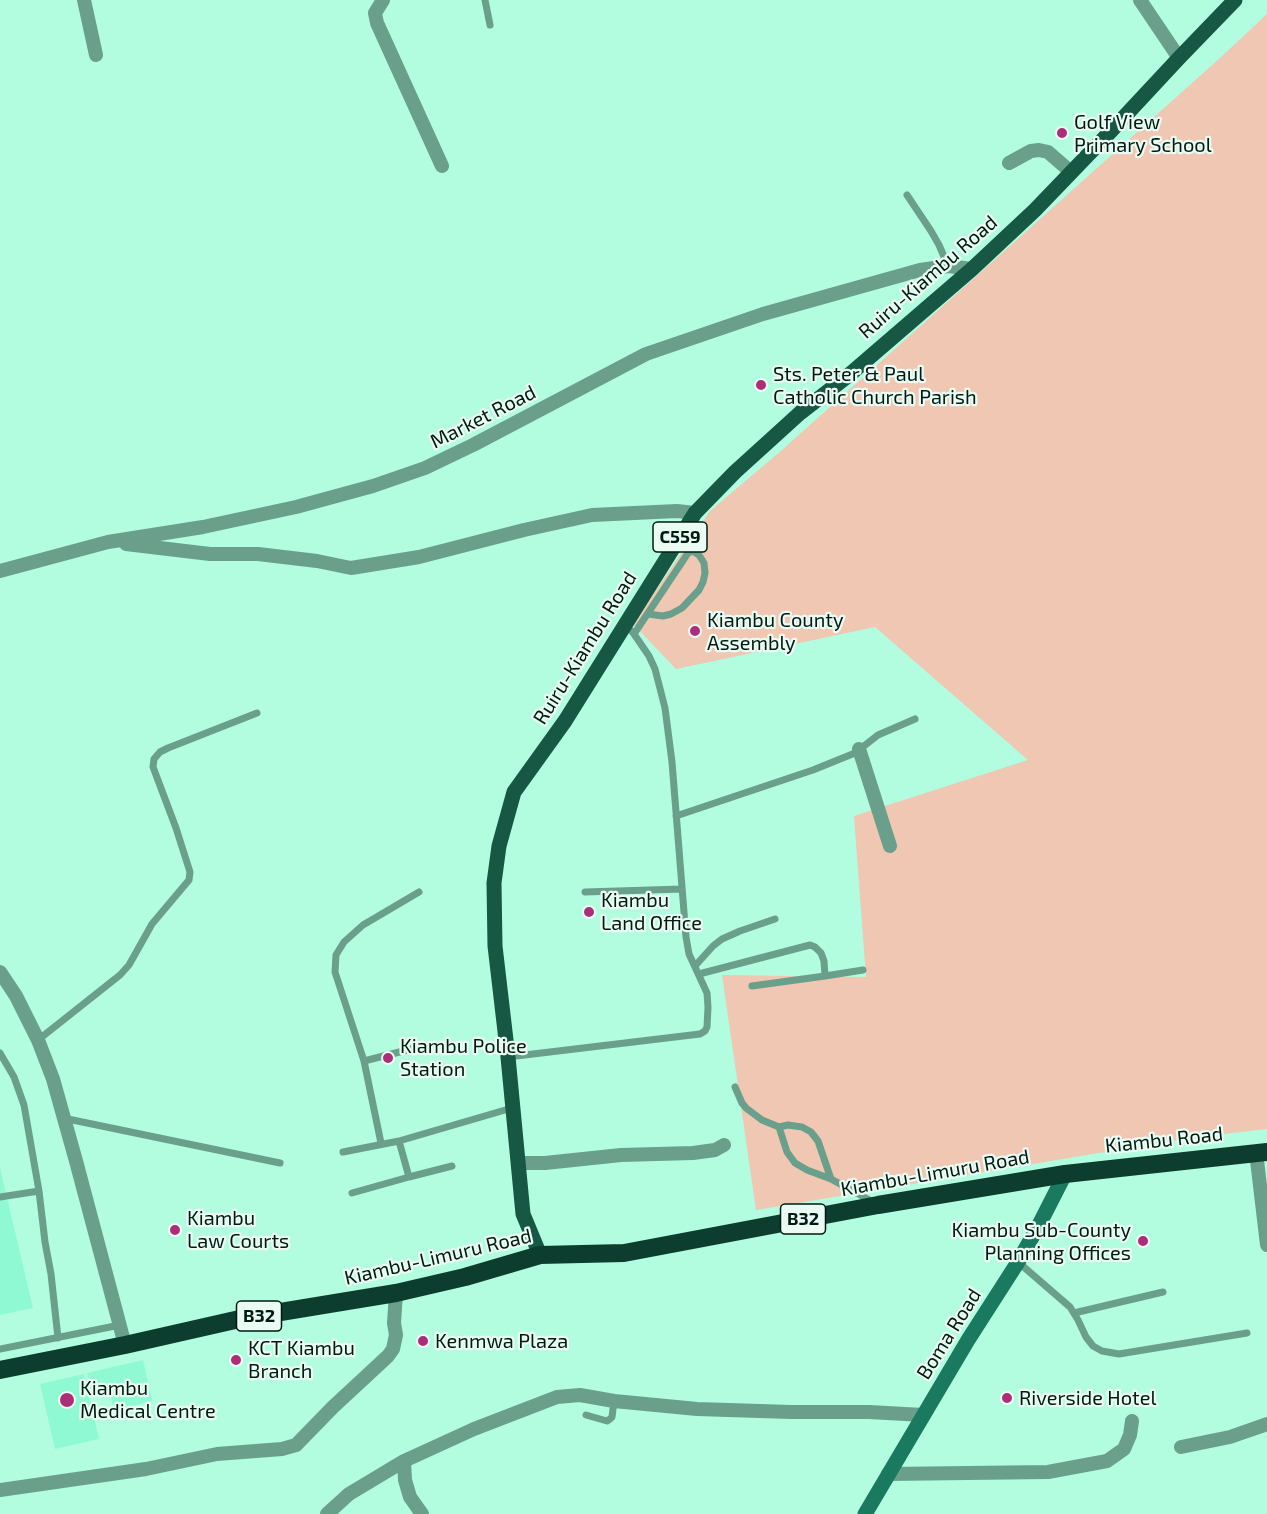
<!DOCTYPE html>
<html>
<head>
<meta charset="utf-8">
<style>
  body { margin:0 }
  canvas { display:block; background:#b2fce0 }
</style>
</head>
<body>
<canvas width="1267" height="1514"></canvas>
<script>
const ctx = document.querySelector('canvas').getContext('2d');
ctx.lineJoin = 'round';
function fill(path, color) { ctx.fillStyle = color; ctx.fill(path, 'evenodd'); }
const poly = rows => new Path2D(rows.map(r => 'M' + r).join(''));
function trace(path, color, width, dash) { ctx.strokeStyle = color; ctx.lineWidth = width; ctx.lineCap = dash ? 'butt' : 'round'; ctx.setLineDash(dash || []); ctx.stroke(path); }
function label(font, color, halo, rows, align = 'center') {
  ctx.font = font + ' "Exo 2",sans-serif'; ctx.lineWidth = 4.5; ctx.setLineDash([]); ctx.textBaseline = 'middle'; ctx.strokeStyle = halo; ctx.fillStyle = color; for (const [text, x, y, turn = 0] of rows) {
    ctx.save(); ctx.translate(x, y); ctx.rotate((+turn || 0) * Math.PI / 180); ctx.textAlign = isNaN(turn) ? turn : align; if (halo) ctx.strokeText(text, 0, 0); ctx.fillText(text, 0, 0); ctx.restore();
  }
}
fill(poly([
  [0,1168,33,1308,0,1315],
  [143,1360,152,1401,114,1410,108,1386,91,1389,87,1373],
  [84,1374,99,1439,55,1449,40,1384]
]), '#8ff9d4');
fill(poly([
  [1267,14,1267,1129,1189,1138,756,1210,722,975,866,977,854,816,1028,760,875,627,676,669,633,624,710,511,782,450,1220,58]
]), '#efc7b2');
trace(poly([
  [485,0,490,25],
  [907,195,931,231,939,245,948,266],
  [634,634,688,553,693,551,699,555,704,563,705,573,703,582,699,590,682,608,671,614,663,616,648,614],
  [676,816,813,770,855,753,878,735,915,719],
  [585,892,682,889],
  [695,966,713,946,722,939,740,931,775,919],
  [699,974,810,945,815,947,821,953,824,961,825,976,863,970],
  [752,986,825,976],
  [38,1040,120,975,129,965,152,924,189,880,190,872,176,828,153,767,154,759,160,752,168,748,257,713],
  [0,1053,14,1077,24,1105,39,1191,45,1242,51,1274,58,1338],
  [508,1057,700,1034,705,1031,707,1027,708,1007,707,993,689,954,686,937,672,762,665,708,655,669,649,656,634,634,625,624],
  [364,1061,419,1047],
  [735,1087,742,1103,746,1108,762,1120,779,1127,787,1152,795,1163,807,1170,831,1179,873,1202],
  [63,1118,280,1163],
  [779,1127,788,1125,802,1127,811,1132,818,1141,831,1179],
  [399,1141,409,1177,452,1166],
  [381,1143,364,1061,335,972,336,955,344,942,363,925,419,892],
  [343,1152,399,1141,512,1108],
  [352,1193,409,1177],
  [0,1197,39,1191],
  [1018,1262,1070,1307,1078,1320,1086,1337,1093,1346,1102,1351,1119,1354,1247,1333],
  [1074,1313,1163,1292],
  [0,1349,120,1325],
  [586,1415,607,1421,610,1419,612,1417,614,1401]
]), '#6a9f8b', 7);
trace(poly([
  [84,0,96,55],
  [383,0,375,13,377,23,442,166],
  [1140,0,1179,58],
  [1009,163,1031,151,1039,150,1048,152,1071,172],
  [126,544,210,554,258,554,317,561,351,568,419,557,524,530,592,515,677,511,695,513],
  [0,571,108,542,203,527,296,507,373,486,425,468,473,445,646,354,763,314,920,270,948,266,972,269],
  [859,749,890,846],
  [0,972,16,996,38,1040,53,1079,76,1161,125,1345],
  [1256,1152,1267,1245],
  [518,1163,545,1163,621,1155,693,1153,715,1150,724,1145],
  [1181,1447,1230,1437,1267,1424],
  [404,1461,405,1480,410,1497,422,1514],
  [888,1474,1048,1472,1107,1461,1124,1449,1130,1435,1132,1421],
  [0,1490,146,1469,217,1454,282,1449,296,1445,333,1407,388,1356,393,1349,396,1335,394,1323,396,1293],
  [327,1514,349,1494,404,1461,474,1429,557,1397,580,1395,614,1401,697,1409,791,1412,869,1412,923,1415]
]), '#6a9f8b', 14);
trace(poly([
  [865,1514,968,1340,1018,1262,1039,1225,1065,1174]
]), '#197a5f', 15);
trace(poly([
  [540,1255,523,1214,508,1057,495,946,494,883,499,846,514,792,565,721,695,513,735,472,800,413,849,375,972,269,1035,210,1111,131,1179,58,1235,0]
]), '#175845', 15);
trace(poly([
  [0,1370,125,1345,244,1318,396,1293,465,1277,540,1255,624,1253,878,1205,1065,1174,1267,1152]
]), '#0d3d2f', 18);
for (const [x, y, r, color] of [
  [1062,133,6,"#ae2d79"],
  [761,385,6,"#ae2d79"],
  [695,631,6,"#ae2d79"],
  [589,912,6,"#ae2d79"],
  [388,1058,6,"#ae2d79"],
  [175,1230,6,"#ae2d79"],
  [1143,1241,6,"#ae2d79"],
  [423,1341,6,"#ae2d79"],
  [236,1360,6,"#ae2d79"],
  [1007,1398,6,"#ae2d79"],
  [67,1400,8,"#ae2d79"]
]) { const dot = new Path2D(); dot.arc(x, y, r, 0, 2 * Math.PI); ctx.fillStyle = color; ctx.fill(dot); trace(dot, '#eafbf4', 2); }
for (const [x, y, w] of [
  [680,537,54],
  [803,1219,45],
  [259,1316,45]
]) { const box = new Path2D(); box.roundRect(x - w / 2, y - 15, w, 30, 4.5); ctx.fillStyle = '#eafbf4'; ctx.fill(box); trace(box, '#001b12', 1.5); }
label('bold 18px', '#001b12', null, [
  ["C559",680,537],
  ["B32",803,1219],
  ["B32",259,1316]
]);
label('20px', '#001b12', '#eafbf4', [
  ["Golf View",1074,122],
  ["Primary School",1074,145],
  ["Sts. Peter & Paul",773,374],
  ["Catholic Church Parish",773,397],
  ["Kiambu County",707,620],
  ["Assembly",707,643],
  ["Kiambu",601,900],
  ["Land Office",601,923],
  ["Kiambu Police",400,1046],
  ["Station",400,1069],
  ["Kiambu",187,1218],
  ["Law Courts",187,1241],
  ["Kiambu Sub-County",1131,1230,"right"],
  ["Planning Offices",1131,1253,"right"],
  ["Kenmwa Plaza",435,1341],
  ["KCT Kiambu",248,1348],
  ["Branch",248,1371],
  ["Kiambu",80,1388],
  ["Medical Centre",80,1411],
  ["Riverside Hotel",1019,1398]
], 'left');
label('20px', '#001b12', '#eafbf4', [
  ["Ruiru-Kiambu Road",928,277,-41],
  ["Market Road",483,417,-27],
  ["Ruiru-Kiambu Road",585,648,-58],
  ["Kiambu Road",1164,1140,-6],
  ["Kiambu-Limuru Road",935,1173,-10],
  ["Kiambu-Limuru Road",438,1257,-13],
  ["Boma Road",949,1334,-58]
]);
</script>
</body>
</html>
